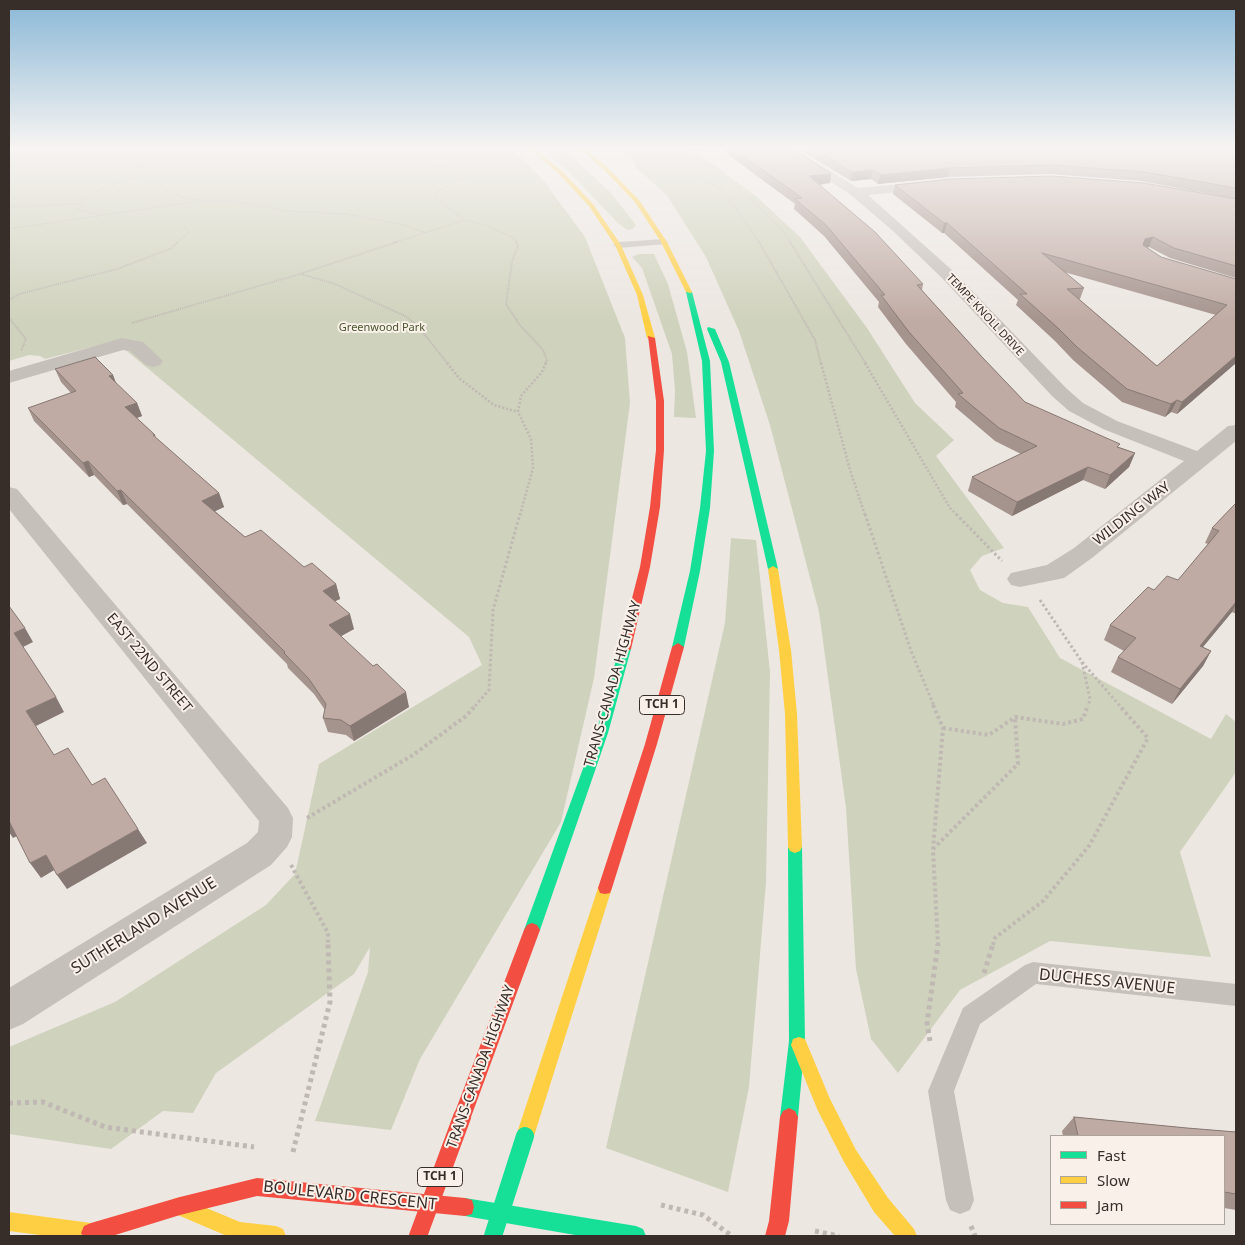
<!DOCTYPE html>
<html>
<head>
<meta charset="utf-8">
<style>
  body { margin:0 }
  #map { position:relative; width:1245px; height:1245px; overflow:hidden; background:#ede7e2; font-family:"Noto Sans",sans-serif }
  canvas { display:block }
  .frame { position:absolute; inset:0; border:10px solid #372d29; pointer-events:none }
  .legend { position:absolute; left:1050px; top:1135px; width:175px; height:90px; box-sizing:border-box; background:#f9f1e9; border:1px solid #aba39c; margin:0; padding:6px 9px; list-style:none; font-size:15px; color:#372d29 }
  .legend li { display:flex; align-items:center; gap:10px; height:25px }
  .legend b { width:25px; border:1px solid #aba39c }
</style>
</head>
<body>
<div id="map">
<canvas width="1245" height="1245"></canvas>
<div class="frame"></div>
<ul class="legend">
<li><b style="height:6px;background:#16e098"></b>Fast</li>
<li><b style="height:6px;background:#ffcf43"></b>Slow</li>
<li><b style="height:6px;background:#f24e42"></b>Jam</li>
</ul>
</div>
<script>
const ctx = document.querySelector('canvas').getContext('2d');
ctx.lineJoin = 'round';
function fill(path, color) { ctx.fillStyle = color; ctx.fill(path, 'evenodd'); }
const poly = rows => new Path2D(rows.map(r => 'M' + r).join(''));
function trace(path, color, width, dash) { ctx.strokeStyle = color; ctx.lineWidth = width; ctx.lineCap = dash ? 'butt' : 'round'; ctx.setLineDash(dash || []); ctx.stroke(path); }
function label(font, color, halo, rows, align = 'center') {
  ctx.font = font + ' "Noto Sans",sans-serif'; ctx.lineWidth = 4; ctx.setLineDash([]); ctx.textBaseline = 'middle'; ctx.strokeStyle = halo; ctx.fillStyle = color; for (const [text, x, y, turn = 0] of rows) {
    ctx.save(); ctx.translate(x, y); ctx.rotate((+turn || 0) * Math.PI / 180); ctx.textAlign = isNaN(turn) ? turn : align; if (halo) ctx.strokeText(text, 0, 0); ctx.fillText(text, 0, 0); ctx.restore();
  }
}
fill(poly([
  [9,147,507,147,518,154,544,181,585,237,625,338,630,403,594,678,561,822,420,1059,391,1130,315,1121,368,972,370,947,354,974,216,1073,193,1113,163,1111,111,1149,9,1134,9,1047,115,1002,266,905,295,874,319,764,482,665,469,637,115,341,45,359,40,356,29,355,9,361],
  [540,147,558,147,568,153,611,193,636,225,633,229,627,230,619,224,568,171],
  [607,147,678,147,689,154,697,153,756,196,800,237,867,328,915,403,954,440,936,456,1004,548,982,556,970,570,980,590,1003,603,1028,607,1060,658,1211,739,1226,714,1236,722,1236,772,1180,852,1211,957,1050,941,960,990,898,1073,871,1039,856,969,846,808,819,612,770,425,739,331,706,257,666,194,636,168,634,160,621,152],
  [639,254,654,254,668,284,687,352,696,418,674,417,675,391,672,354,642,268,632,257],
  [731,538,756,540,770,672,766,882,749,1087,728,1192,606,1148,725,623]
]), '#cfd2bc');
trace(poly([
  [89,147,99,155,145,168,148,175],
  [367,147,460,172,461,176,457,180,436,192,436,199,465,220,486,225,514,238,517,243],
  [620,147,661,162],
  [637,153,661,151],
  [710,161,782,230,791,243],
  [684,170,723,190,760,243],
  [458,180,492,172,485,165,487,155,489,154,486,150,490,147],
  [78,204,78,210,103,215],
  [9,207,78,204,95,192,128,179,148,175,155,182,181,197,206,201,235,201,285,211,346,214,404,225,426,233],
  [9,229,198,201],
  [176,243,189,232,180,221],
  [393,243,465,220]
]), '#bfb8b3', 1, [1, 1]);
trace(poly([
  [516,242,518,246,512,262,506,304,519,324,543,350,547,360,545,364],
  [759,242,815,340,821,364],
  [790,242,866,364],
  [301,274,335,284,405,316,417,325,448,364],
  [9,300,19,294,117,269,170,249,178,242],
  [9,318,26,339,21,351],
  [132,323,300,274,397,242]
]), '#bfb8b3', 2, [1, 1]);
trace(poly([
  [447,363,459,378,494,405,518,412],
  [821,363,850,470,865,515],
  [865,363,950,508,957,515],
  [520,515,533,468,531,439,518,412,521,396,542,372,546,363]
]), '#bfb8b3', 2.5, [2, 2]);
trace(poly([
  [865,514,911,651,934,706],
  [956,514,1002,561],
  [1040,600,1082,662,1120,706],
  [1082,662,1090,699,1088,706],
  [475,706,489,690,493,610,520,514]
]), '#bfb8b3', 3, [2.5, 2.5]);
trace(poly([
  [933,705,943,728,933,850,938,945],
  [943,728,989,735,1015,717,1063,724,1083,719,1088,705],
  [307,818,413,755,466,716,476,705],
  [933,849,1018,764,1015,718],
  [291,865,328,933,328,945],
  [993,945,995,938,1043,901,1089,846,1148,738,1119,705]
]), '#bfb8b3', 4, [3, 3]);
trace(poly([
  [984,973,993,944],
  [930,1041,927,1023,938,944],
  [9,1103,43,1102,105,1127,254,1147],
  [293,1152,330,1002,328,944],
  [661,1205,703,1215,732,1236],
  [971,1226,975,1236],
  [815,1231,839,1236]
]), '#bfb8b3', 5, [4, 4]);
fill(poly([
  [664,239,668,242,667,244,618,248,613,245,618,242,664,239],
  [1033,962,1236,984,1236,1006,1036,984,980,1024,954,1091,974,1200,970,1210,960,1214,950,1210,946,1200,928,1091,963,1008,1025,965,1033,962]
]), '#c6c0bb');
fill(poly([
  [674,147,705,147,699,151,679,153,675,152,673,149,674,147],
  [778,147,792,147,858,188,931,181,936,182,938,185,936,188,931,189,868,195,953,271,1066,388,1083,403,1117,421,1197,451,1228,426,1236,425,1236,441,1092,558,1064,578,1020,587,1011,585,1007,579,1011,573,1047,565,1074,548,1184,461,1103,429,1069,411,1052,396,941,277,893,231,851,195,778,147],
  [122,338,143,342,163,361,160,365,153,367,146,365,130,351,123,350,9,383,9,371,122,338],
  [9,487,17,489,288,808,293,818,292,837,287,847,271,865,23,1024,9,1030,9,988,247,843,258,832,259,821,9,509,9,487]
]), '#c6c0bb');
fill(poly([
  [689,290,692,292,710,361,714,451,710,508,700,571,684,647,678,651,672,647,690,571,700,508,706,451,702,361,686,292,689,290],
  [708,327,715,329,729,362,778,569,777,571,773,572,768,569,721,362,707,329,708,327],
  [625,645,631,649,608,733,540,930,537,935,532,937,527,935,524,930,596,733,619,649,625,645],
  [795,841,800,843,802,847,805,1041,798,1117,795,1123,789,1126,783,1123,780,1117,789,1041,788,847,790,843,795,841],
  [465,1198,636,1226,643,1229,646,1236,581,1236,465,1216,458,1214,456,1207,458,1200,465,1198]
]), '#16e098');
fill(poly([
  [527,147,532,147,562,171,593,204,621,245,643,295,655,338,654,340,647,338,637,295,615,245,589,206,558,173,527,147],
  [578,147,583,147,608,168,639,200,667,242,692,292,691,293,686,292,661,242,635,202,604,170,578,147],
  [773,566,778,569,791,650,797,714,802,847,800,851,795,853,790,851,788,847,785,714,779,650,768,569,773,566],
  [605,882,610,883,612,888,534,1136,531,1142,525,1145,519,1142,516,1136,598,888,600,883,605,882],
  [799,1037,805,1039,830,1099,856,1150,888,1198,914,1229,917,1236,895,1236,874,1212,844,1162,818,1111,791,1045,793,1039,799,1037],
  [180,1197,240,1222,276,1226,283,1229,286,1236,227,1236,173,1213,171,1206,173,1199,180,1197],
  [9,1212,91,1223,104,1229,107,1236,47,1236,9,1231,9,1212]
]), '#ffcf43');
fill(poly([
  [648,336,655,338,664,401,664,450,660,507,650,567,631,649,625,653,619,649,640,567,650,507,656,450,656,401,648,336],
  [678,643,684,647,657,744,612,888,610,893,605,894,600,893,598,888,645,744,672,647,678,643],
  [532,923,537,925,540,930,471,1117,468,1123,462,1126,456,1123,453,1117,524,930,527,925,532,923],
  [789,1108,795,1111,798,1117,789,1221,785,1236,765,1236,769,1221,780,1117,783,1111,789,1108],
  [257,1178,465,1198,472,1200,474,1207,472,1214,465,1216,257,1196,180,1215,112,1236,83,1236,81,1233,84,1226,91,1223,180,1197,257,1178]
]), '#f24e42');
trace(poly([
  [493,1236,525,1136]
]), '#16e098', 18);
trace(poly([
  [418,1236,462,1117]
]), '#f24e42', 18);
fill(poly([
  [727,147,791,147,831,174,830,183,819,185,923,284,922,290,983,358,1025,402,1119,447,1135,453,1129,467,1105,489,1083,480,1012,516,968,491,972,477,1021,454,995,441,955,407,956,402,906,344,878,307,879,302,824,236,794,209,795,204,726,153],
  [795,147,1236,147,1236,199,1141,181,1049,174,948,177,878,184,871,179,851,181],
  [895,185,1236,199,1236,278,1170,258,1149,247,1147,248,1161,257,1236,279,1236,363,1177,414,1171,412,1165,417,1122,402,1073,360,1055,341,1016,305,1018,300,944,233,942,233,893,194],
  [1064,272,1216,315,1157,366,1079,299,1080,299,1084,288],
  [55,369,113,375,116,384,137,403,142,416,137,418,155,435,156,438,219,493,224,507,215,511,245,537,336,584,340,599,335,601,354,629,341,636,409,707,354,741,346,735,328,732,323,718,325,710,314,694,288,668,287,664,127,504,123,505,94,475,89,477,34,421,28,408,71,393,61,382],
  [1236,503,1236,614,1232,612,1203,647,1211,651,1203,666,1172,704,1111,672,1118,657,1124,651,1104,640,1110,625,1154,590,1178,580,1208,544,1205,543,1212,528],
  [1074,1117,1187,1128,1236,1132,1236,1210,1224,1208,1224,1136,1063,1136,1062,1131]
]), '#a5938d');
fill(poly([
  [950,168,948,177,878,184,880,175],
  [873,170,871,179,851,181,852,172],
  [831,174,830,183,808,186,809,176],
  [944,223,947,223,944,233,942,233],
  [1153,237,1149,247,1141,249,1145,239],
  [1236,356,1236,363,1177,414,1182,402],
  [113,375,118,388,109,376],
  [1177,400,1171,412,1165,417,1171,404],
  [137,403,142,416,131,420,125,407],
  [1135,453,1129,467,1105,489,1110,475],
  [88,461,94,475,89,477,83,463],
  [1088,467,1083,480,1012,516,1017,502],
  [121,490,127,504,123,505,117,491],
  [219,493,224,507,207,515,202,501],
  [336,584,340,599,327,605,323,591],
  [1236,602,1236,604,1232,612,1192,660,1200,646],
  [350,614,354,629,334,640,329,625],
  [25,628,33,642,23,647,14,633],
  [1211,651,1203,666,1172,704,1180,689],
  [406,692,409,707,354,741,350,726],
  [56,697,64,712,36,726,26,711],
  [9,821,19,835,13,838,9,832],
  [138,829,147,843,67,889,57,875],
  [46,855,56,869,41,878,30,863]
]), '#867873');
const building = poly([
  [731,147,791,147,831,174,809,176,875,232,923,284,917,285,983,358,1025,402,1120,444,1117,447,1135,453,1110,475,1088,467,1017,502,972,477,1037,446,999,428,958,394,963,393,909,332,881,295,885,295,826,225,795,199,802,198,731,147],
  [811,147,1236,147,1236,188,1144,172,1052,165,950,168,880,175,873,170,852,172,811,147],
  [1052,176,1144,183,1236,199,1236,266,1174,248,1153,237,1145,239,1143,245,1161,257,1236,279,1236,356,1182,402,1177,400,1171,404,1127,389,1077,347,1059,329,1020,294,1027,294,947,223,944,223,895,185,950,179,1052,176],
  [1042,253,1227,305,1157,366,1067,289,1084,288,1042,253],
  [95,357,113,375,109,376,137,403,125,407,155,435,153,435,219,493,202,501,245,537,261,530,304,567,312,563,336,584,323,591,350,614,329,625,373,666,377,664,406,692,350,726,341,720,323,718,326,704,309,679,284,653,285,652,121,490,117,491,88,461,83,463,28,408,76,391,55,369,95,357],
  [1236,503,1236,602,1200,646,1211,651,1180,689,1118,657,1136,638,1110,625,1148,587,1154,590,1167,576,1178,580,1219,531,1212,528,1236,503],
  [9,606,25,628,14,633,56,697,26,711,54,755,68,748,92,785,105,778,138,829,57,875,46,855,30,863,9,821,9,606],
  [1074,1117,1187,1128,1236,1132,1236,1194,1224,1192,1224,1136,1078,1136,1074,1117]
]);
fill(building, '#c0aba4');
trace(building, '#867873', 1);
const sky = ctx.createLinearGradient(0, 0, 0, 321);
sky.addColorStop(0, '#8ab8d7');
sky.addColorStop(0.46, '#f7f4f2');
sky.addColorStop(1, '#f7f4f200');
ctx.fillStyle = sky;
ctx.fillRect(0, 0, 1245, 321);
label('11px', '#372d29', '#f9f1e9', [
  ["TEMPE KNOLL DRIVE",985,315,47]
]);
label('11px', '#48552d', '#f9f1e9', [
  ["Greenwood Park",382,328]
]);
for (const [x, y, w] of [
  [662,705,45],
  [440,1177,45]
]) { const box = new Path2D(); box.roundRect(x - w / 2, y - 9.5, w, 19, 4); ctx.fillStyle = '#f9f1e9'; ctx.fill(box); trace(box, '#372d29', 1); }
label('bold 12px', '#372d29', null, [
  ["TCH 1",662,705],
  ["TCH 1",440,1177]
]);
label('14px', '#372d29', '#f9f1e9', [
  ["WILDING WAY",1132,514,-38],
  ["EAST 22ND STREET",149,663,50],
  ["TRANS-CANADA HIGHWAY",613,684,-74],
  ["TRANS-CANADA HIGHWAY",481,1067,-70]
]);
label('16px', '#372d29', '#f9f1e9', [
  ["SUTHERLAND AVENUE",144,926,-32],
  ["DUCHESS AVENUE",1107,982,6],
  ["BOULEVARD CRESCENT",350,1196,6]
]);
</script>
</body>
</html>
